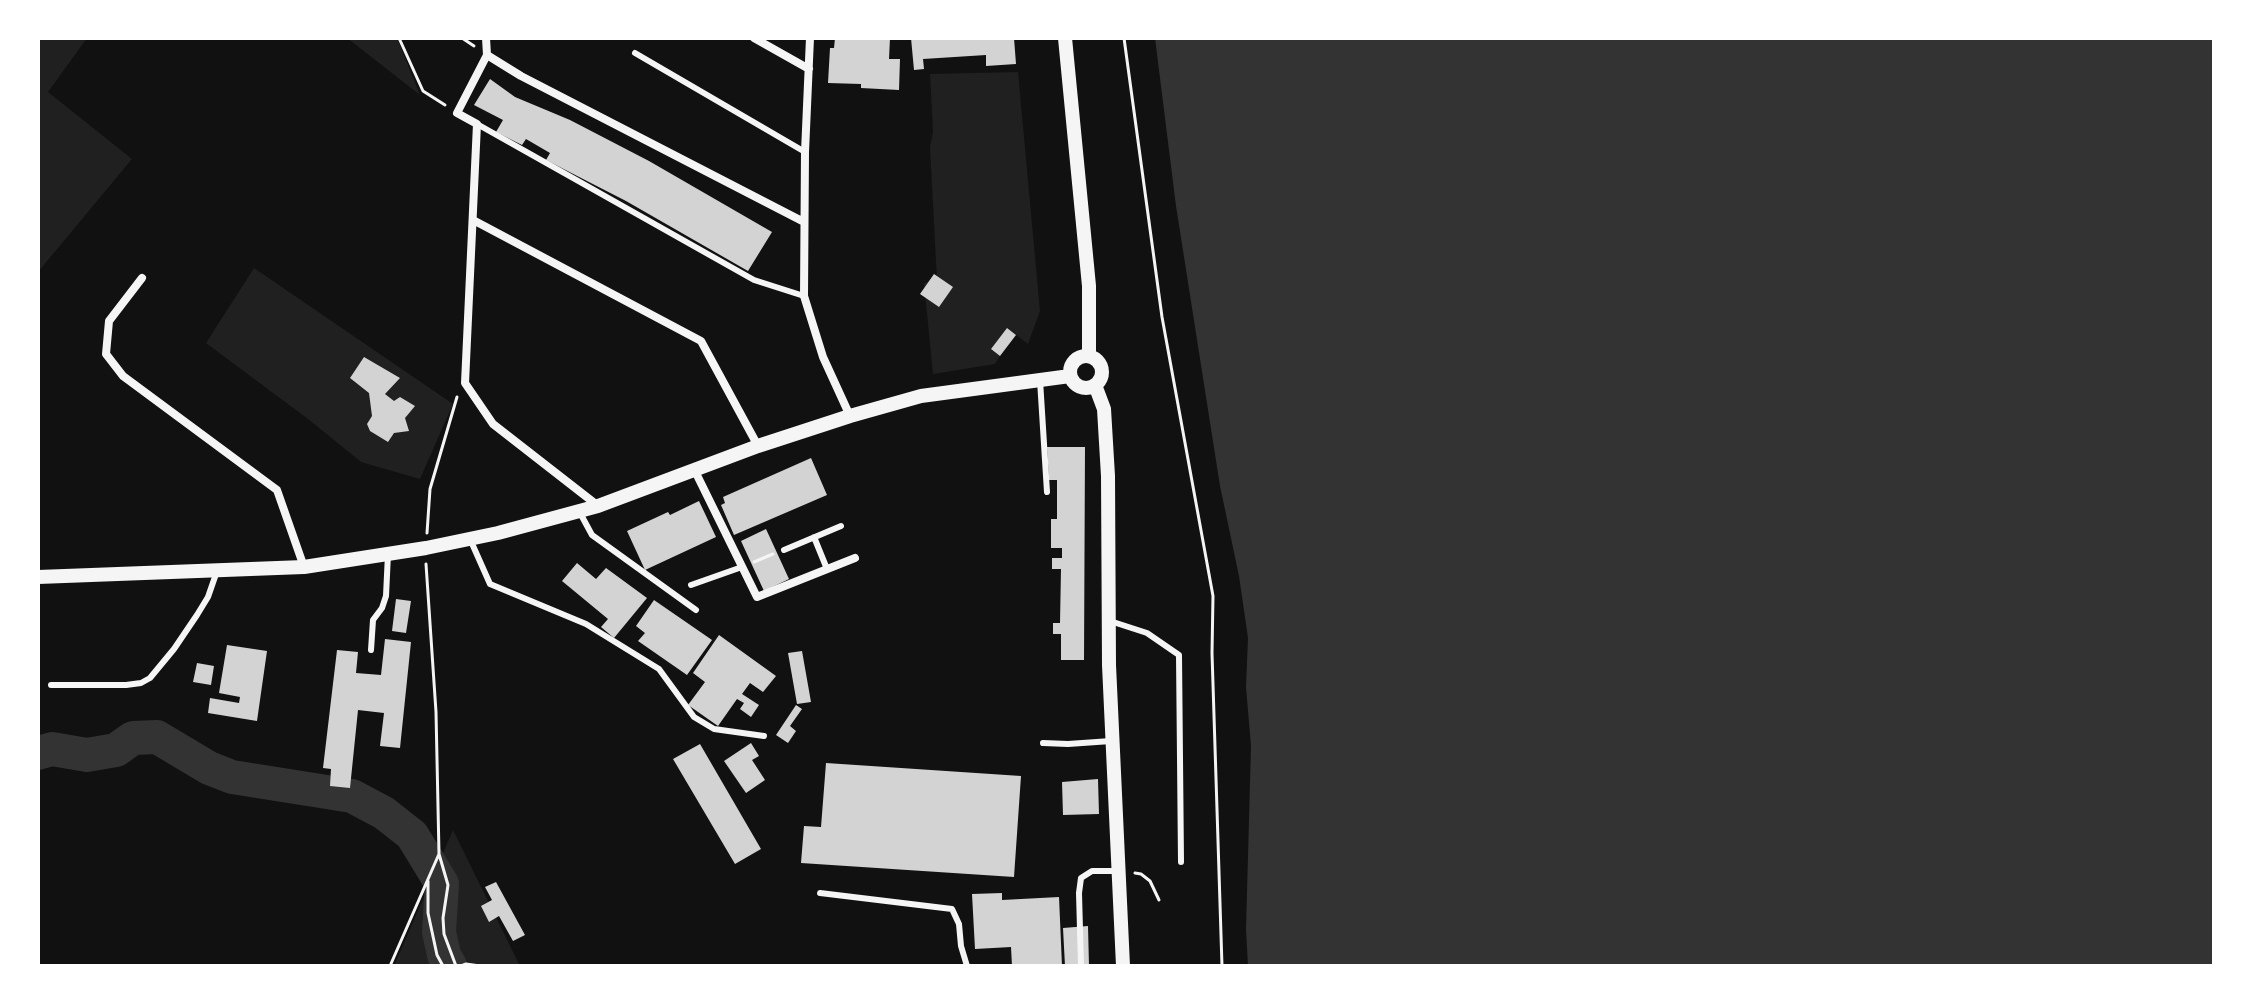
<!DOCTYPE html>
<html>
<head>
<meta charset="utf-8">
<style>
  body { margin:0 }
  #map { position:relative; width:2252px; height:1004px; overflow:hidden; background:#111; font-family:"Zilla Slab",serif }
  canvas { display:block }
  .frame { position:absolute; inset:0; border:40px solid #fff; pointer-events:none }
</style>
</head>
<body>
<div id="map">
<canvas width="2252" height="1004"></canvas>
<div class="frame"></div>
</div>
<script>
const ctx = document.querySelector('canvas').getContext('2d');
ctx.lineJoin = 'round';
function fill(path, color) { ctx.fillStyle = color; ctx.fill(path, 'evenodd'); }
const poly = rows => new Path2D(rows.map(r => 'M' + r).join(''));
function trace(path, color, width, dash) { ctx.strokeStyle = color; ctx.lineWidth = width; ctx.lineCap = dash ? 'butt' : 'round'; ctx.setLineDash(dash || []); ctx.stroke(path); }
fill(poly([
  [38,38,87,38,48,92,132,159,38,272],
  [347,38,397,38,420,95],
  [1018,72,1040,311,1028,344,1007,328,991,349,1000,356,995,364,933,374,924,283,937,280,930,147,933,132,930,74],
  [254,268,453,404,420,479,361,462,308,419,206,343],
  [453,830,520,966,394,966]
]), '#202020');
fill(poly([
  [1155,38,2214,38,2214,966,1248,966,1246,929,1251,746,1246,687,1248,638,1239,576,1220,486,1176,206]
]), '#333');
trace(poly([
  [38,743,52,749]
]), '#333', 6);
trace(poly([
  [38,753,52,749,87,755,116,750,133,738,157,737,209,768,232,777,352,796,384,813,412,835,442,884,439,932,444,955,450,966]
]), '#333', 34);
fill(poly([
  [835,38,890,38,889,59,900,59,899,90,861,88,861,84,828,83,830,48,834,48],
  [911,38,1014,38,1016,64,986,66,986,55,923,59,924,69,914,70],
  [490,79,515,97,570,120,649,161,772,232,748,271,626,201,546,160,550,153,526,139,522,145,496,132,503,120,474,105],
  [934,274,953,287,939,307,920,294],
  [1007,328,1016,335,1000,356,991,349],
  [364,357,400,378,385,394,394,401,400,397,415,406,405,418,409,431,394,433,388,442,370,431,367,424,372,416,369,393,350,378],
  [1047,447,1085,447,1084,660,1061,660,1061,634,1053,634,1053,623,1060,623,1061,569,1052,569,1052,558,1062,558,1062,548,1051,548,1051,519,1057,519,1057,480,1049,480],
  [811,458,827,495,734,535,721,505,725,503,723,497],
  [699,501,716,537,645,570,627,531,668,512,670,515],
  [766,529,789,579,764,591,741,541],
  [577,563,596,579,606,568,647,598,614,638,601,627,608,619,562,581],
  [396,599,411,601,406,633,392,631],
  [654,600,712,640,687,675,638,641,645,633,636,626],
  [719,635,776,676,763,692,750,683,742,694,759,705,751,717,740,709,744,703,737,699,718,726,688,705,705,682,693,673],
  [385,639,411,642,400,748,380,746,384,713,358,710,350,788,330,786,331,769,323,768,337,650,358,652,356,673,381,675],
  [227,645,267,651,257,721,208,713,210,698,239,703,240,697,219,693],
  [802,651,811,702,797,704,788,653],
  [197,663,214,666,211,685,193,682],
  [796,705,802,709,790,726,796,731,788,743,776,735],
  [751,743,759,756,752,760,765,780,746,793,724,761],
  [700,744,761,849,735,864,673,759],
  [826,763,1021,776,1014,877,801,863,804,826,821,827],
  [1098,779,1099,814,1063,815,1062,782],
  [496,882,525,935,513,941,499,916,489,922,481,906,492,900,485,887],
  [1002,893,1002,900,1059,897,1062,966,1012,966,1011,947,975,949,972,894],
  [1088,926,1089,966,1065,966,1063,928]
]), '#d3d3d3');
trace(poly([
  [399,38,423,91,445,105],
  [462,38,474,46],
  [1124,38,1162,317,1213,596,1212,653,1222,966],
  [427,533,430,489,457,397],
  [754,562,773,554],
  [426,564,436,712,439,854,448,885,443,918,444,934,456,966],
  [1135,873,1141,874,1150,881,1159,900],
  [428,881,428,913,437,955,443,966],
  [390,966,439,854],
  [461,966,466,964,480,966]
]), '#f5f5f5', 3);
trace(poly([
  [635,53,805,152],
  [477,124,754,280,804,296],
  [1040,380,1047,492],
  [579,511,592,535,696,610],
  [814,537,827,569],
  [470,539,490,584,586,624,659,669,694,717,714,729,764,736],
  [784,550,841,526],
  [691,585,742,567],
  [1110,621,1147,633,1179,655,1181,862],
  [371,650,373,620,382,608,386,596,388,554],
  [51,685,126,685,141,683,150,678,174,649,197,615,208,597,217,571],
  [1043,743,1068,744,1111,741],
  [820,893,952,909,959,924,961,946,967,966],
  [1081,966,1079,893,1081,878,1092,871,1119,871]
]), '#f5f5f5', 6);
trace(poly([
  [486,38,487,55,521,76,804,222],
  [754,38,809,69],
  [810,38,805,152,804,296,823,357,850,416],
  [487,55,457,113,477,124,465,383,493,424,597,505],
  [473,220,701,341,758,446],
  [142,278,109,321,106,354,123,376,277,490,304,567],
  [694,469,757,597,855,558]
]), '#f5f5f5', 8);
trace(poly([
  [1065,38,1089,286,1089,356],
  '1070 372a16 16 0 1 1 32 0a16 16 0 1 1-32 0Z',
  [1095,385,1104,409,1108,476,1109,665,1123,966],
  [38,577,304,567,426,548,498,533,598,506,758,446,850,416,921,396,1070,376]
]), '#f5f5f5', 14);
</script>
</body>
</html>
